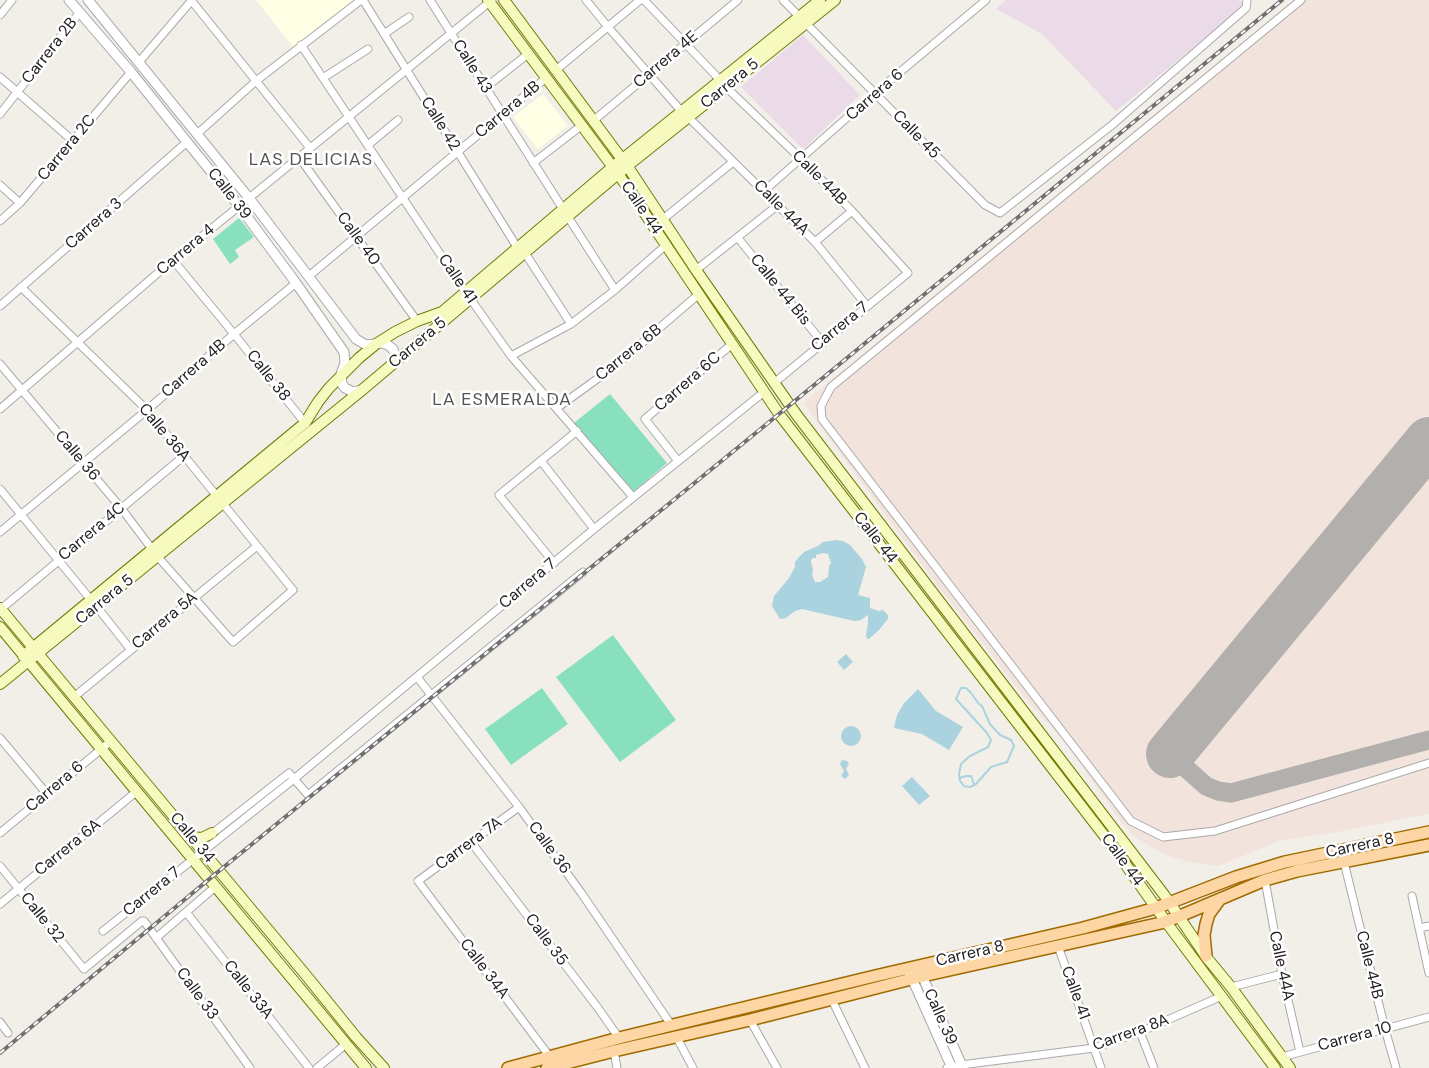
<!DOCTYPE html>
<html>
<head>
<meta charset="utf-8">
<style>
  body { margin:0 }
  canvas { display:block; background:#f2efe9 }
</style>
</head>
<body>
<canvas width="1429" height="1068"></canvas>
<script>
const ctx = document.querySelector('canvas').getContext('2d');
ctx.lineJoin = 'round';
function fill(path, color) { ctx.fillStyle = color; ctx.fill(path, 'evenodd'); }
const poly = rows => new Path2D(rows.map(r => 'M' + r).join(''));
function trace(path, color, width, dash) { ctx.strokeStyle = color; ctx.lineWidth = width; ctx.lineCap = dash ? 'butt' : 'round'; ctx.setLineDash(dash || []); ctx.stroke(path); }
function label(font, color, halo, rows, align = 'center') {
  ctx.font = font + ' "DM Sans",sans-serif'; ctx.lineWidth = 5; ctx.setLineDash([]); ctx.textBaseline = 'middle'; ctx.strokeStyle = halo; ctx.fillStyle = color; for (const [text, x, y, turn = 0] of rows) {
    ctx.save(); ctx.translate(x, y); ctx.rotate((+turn || 0) * Math.PI / 180); ctx.textAlign = isNaN(turn) ? turn : align; if (halo) ctx.strokeText(text, 0, 0); ctx.fillText(text, 0, 0); ctx.restore();
  }
}
fill(poly([
  [1006,0,1240,0,1245,5,1116,111,1042,34,996,9],
  [803,35,860,95,803,149,741,87]
]), '#ebdbe8');
fill(poly([
  [256,0,357,0,294,48],
  [543,94,568,126,538,149,513,117]
]), '#ffffe5');
fill(poly([
  [1294,0,1429,0,1429,814,1337,832,1279,841,1219,866,1207,865,1189,862,1169,856,1149,846,1133,835,1122,823,1063,740,1027,700,937,585,803,403]
]), '#f3e3dd');
fill(poly([
  [239,218,254,237,235,250,239,257,230,264,213,239],
  [610,394,667,463,632,493,574,423],
  [613,635,676,720,620,762,556,677],
  [542,688,568,724,511,765,485,729]
]), '#88e0be');
fill(poly([
  [836,540,843,541,850,545,862,559,866,567,858,595,870,598,870,608,879,611,883,610,888,615,888,619,879,630,869,639,867,639,866,635,868,623,868,615,861,620,854,621,802,609,795,611,786,618,780,619,772,606,774,596,789,578,795,567,795,562,799,557,804,552,818,546,823,542],
  [823,553,828,554,831,563,829,566,828,577,820,582,815,582,812,575,813,570,811,561,812,558,816,558,816,555],
  [846,654,853,662,844,670,837,662],
  [918,689,936,711,963,727,949,750,922,734,894,728,897,715,904,703],
  '841 736a10 10 0 1 1 20 0a10 10 0 1 1-20 0Z',
  [842,760,847,761,849,764,846,769,849,775,845,779,841,776,844,771,840,764],
  [912,777,930,796,919,805,902,786]
]), '#aad3df');
trace(poly([
  [961,688,966,688,971,693,979,704,982,706,990,724,1000,735,1011,740,1014,746,1007,762,991,767,976,784,970,787,964,786,960,781,959,774,961,764,970,756,988,747,991,740,987,733,956,699,961,688],
  [960,778,966,776,971,776,974,784]
]), '#aad3df', 2);
trace(poly([
  [1170,754,1206,786,1218,791,1231,793,1429,740]
]), '#b1b0ac', 19);
trace(poly([
  [1170,754,1429,441]
]), '#b1b0ac', 48);
const minor = poly([
  [191,0,310,148],
  [363,0,517,247],
  [430,0,563,209],
  [586,0,608,27,682,112],
  [644,0,720,80],
  [783,0,985,205,1000,213,1112,125,1246,8,1247,0],
  [1301,0,831,387,821,406,822,419,1131,821,1163,837,1215,831,1429,763],
  [0,15,12,0],
  [384,34,409,17],
  [301,45,462,287,511,356,633,497],
  [139,62,192,0],
  [556,70,640,0],
  [0,77,73,141],
  [323,78,368,49],
  [726,87,801,159,852,211,908,273,774,383],
  [485,88,528,54],
  [0,114,80,12],
  [688,117,815,242,867,306],
  [593,121,738,0],
  [197,134,256,81,361,0],
  [368,145,398,120],
  [299,157,417,321],
  [533,163,581,126],
  [0,185,20,203],
  [764,191,875,93,986,0],
  [568,217,615,290],
  [662,220,733,162],
  [0,221,20,203,131,72],
  [738,238,822,342],
  [815,242,852,211],
  [525,253,571,324],
  [173,260,234,334,305,423],
  [696,270,778,205],
  [309,276,546,78],
  [21,287,147,410,293,590,233,642,158,557],
  [0,306,187,142],
  [511,356,571,324,615,290,666,245],
  [0,364,121,508,152,549],
  [557,408,615,366,699,294],
  [0,409,173,260,492,0],
  [541,461,594,529],
  [678,461,645,419,732,344],
  [0,489,91,600],
  [0,532,147,410,234,334,296,283],
  [554,563,499,495,577,431],
  [97,607,131,650],
  [1,609,184,456],
  [417,677,519,807,582,894,672,1026],
  [74,697,257,546],
  [0,738,47,794],
  [519,807,418,881,550,1057],
  [0,833,111,741],
  [209,836,289,773,308,795,583,572],
  [471,842,598,1008,619,1038],
  [1344,862,1385,1029,1396,1068],
  [0,866,84,969,142,921,144,921,250,1068],
  [1265,880,1282,974,1300,1052],
  [1412,896,1429,973],
  [0,904,136,792],
  [186,912,309,1068],
  [1419,928,1429,926],
  [103,931,294,779,594,529,764,392],
  [156,938,215,887],
  [1058,946,1101,1068],
  [1231,987,1282,974],
  [832,1000,865,1068],
  [750,1020,777,1068],
  [0,1022,8,1033],
  [1140,1032,1154,1068],
  [676,1036,693,1068],
  [614,1051,617,1068],
  [1282,1057,1429,1017],
  [317,1068,346,1044],
  [947,1068,961,1065,1094,1048,1140,1032,1222,996]
]);
const tertiary = poly([
  [69,0,131,72,187,142,239,206,296,283,344,352,345,363,341,374,342,384,345,388,353,392,362,390],
  [88,0,249,198,356,339,366,345,382,343,388,345,393,349,395,355,394,361,391,365],
  [920,971,963,1068],
  [910,974,952,1068]
]);
const secondary = poly([
  [488,0,621,178,779,414,1116,851,1169,926,1275,1068],
  [504,0,630,170,696,270,796,414,1165,896,1207,958,1231,987,1290,1068],
  [0,608,305,974,356,1037,384,1068],
  [0,627,366,1068],
  [23,656,305,423,318,402,329,388,359,358,376,344,395,332,417,321,442,312,609,170,820,0],
  [0,684,362,390,631,163,835,0],
  [191,837,202,838,212,833]
]);
const primary = poly([
  [1206,956,1204,935,1206,924,1209,914,1220,899],
  [508,1068,619,1038,875,976,1083,928,1156,908,1236,877,1285,862,1429,832],
  [547,1068,614,1051,750,1020,927,975,1161,923,1180,916,1265,880,1297,871,1429,845]
]);
trace(minor, '#a9a9a9', 9);
trace(tertiary, '#a9a9a9', 11);
trace(secondary, '#707d05', 12);
trace(primary, '#a06b00', 14);
trace(minor, '#fff', 7);
trace(tertiary, '#fff', 9);
trace(secondary, '#f7fabf', 10);
trace(primary, '#fcd6a4', 11);
const rail = poly([
  [0,1053,219,871,779,414,1282,0]
]);
trace(rail, '#707070', 4);
trace(rail, '#fff', 2, [5.5]);
label('16px', '#222', '#fff', [
  ["Carrera 2B",50,51,-52],
  ["Carrera 4E",666,60,-40],
  ["Calle 43",472,67,58],
  ["Carrera 5",730,84,-39],
  ["Carrera 6",875,95,-41],
  ["Carrera 4B",508,110,-40],
  ["Calle 42",440,124,58],
  ["Calle 45",916,135,46],
  ["Carrera 2C",67,148,-50],
  ["Calle 44B",819,178,45],
  ["Calle 39",229,194,52],
  ["Calle 44",641,208,56],
  ["Calle 44A",781,208,45],
  ["Carrera 3",94,224,-41],
  ["Calle 40",358,239,54],
  ["Carrera 4",186,250,-40],
  ["Calle 41",457,279,56],
  ["Calle 44 Bis",780,290,51],
  ["Carrera 7",840,327,-39],
  ["Carrera 5",418,343,-40],
  ["Carrera 6B",629,353,-39],
  ["Carrera 4B",194,369,-41],
  ["Calle 38",268,376,52],
  ["Carrera 6C",688,382,-41],
  ["Calle 36A",164,433,50],
  ["Calle 36",77,456,50],
  ["Carrera 4C",92,532,-40],
  ["Calle 44",875,538,52],
  ["Carrera 7",528,584,-40],
  ["Carrera 5",105,600,-39],
  ["Carrera 5A",165,621,-40],
  ["Carrera 6",55,787,-40],
  ["Calle 34",192,838,50],
  ["Carrera 7A",469,844,-36],
  ["Carrera 8",1360,846,-12],
  ["Carrera 6A",68,848,-39],
  ["Calle 36",549,848,54],
  ["Calle 44",1122,860,54],
  ["Carrera 7",152,892,-39],
  ["Calle 32",42,918,51],
  ["Calle 35",546,940,53],
  ["Carrera 8",970,954,-13],
  ["Calle 44B",1369,965,76],
  ["Calle 44A",1281,966,78],
  ["Calle 34A",484,969,53],
  ["Calle 33A",248,990,52],
  ["Calle 41",1075,993,70],
  ["Calle 33",197,994,54],
  ["Calle 39",940,1017,66],
  ["Carrera 8A",1131,1033,-20],
  ["Carrera 10",1355,1037,-15]
]);
ctx.letterSpacing = '1px';
label('18px', '#555', '#fff', [
  ["LAS DELICIAS",311,160],
  ["LA ESMERALDA",502,400]
]);
ctx.letterSpacing = '0px';
</script>
</body>
</html>
